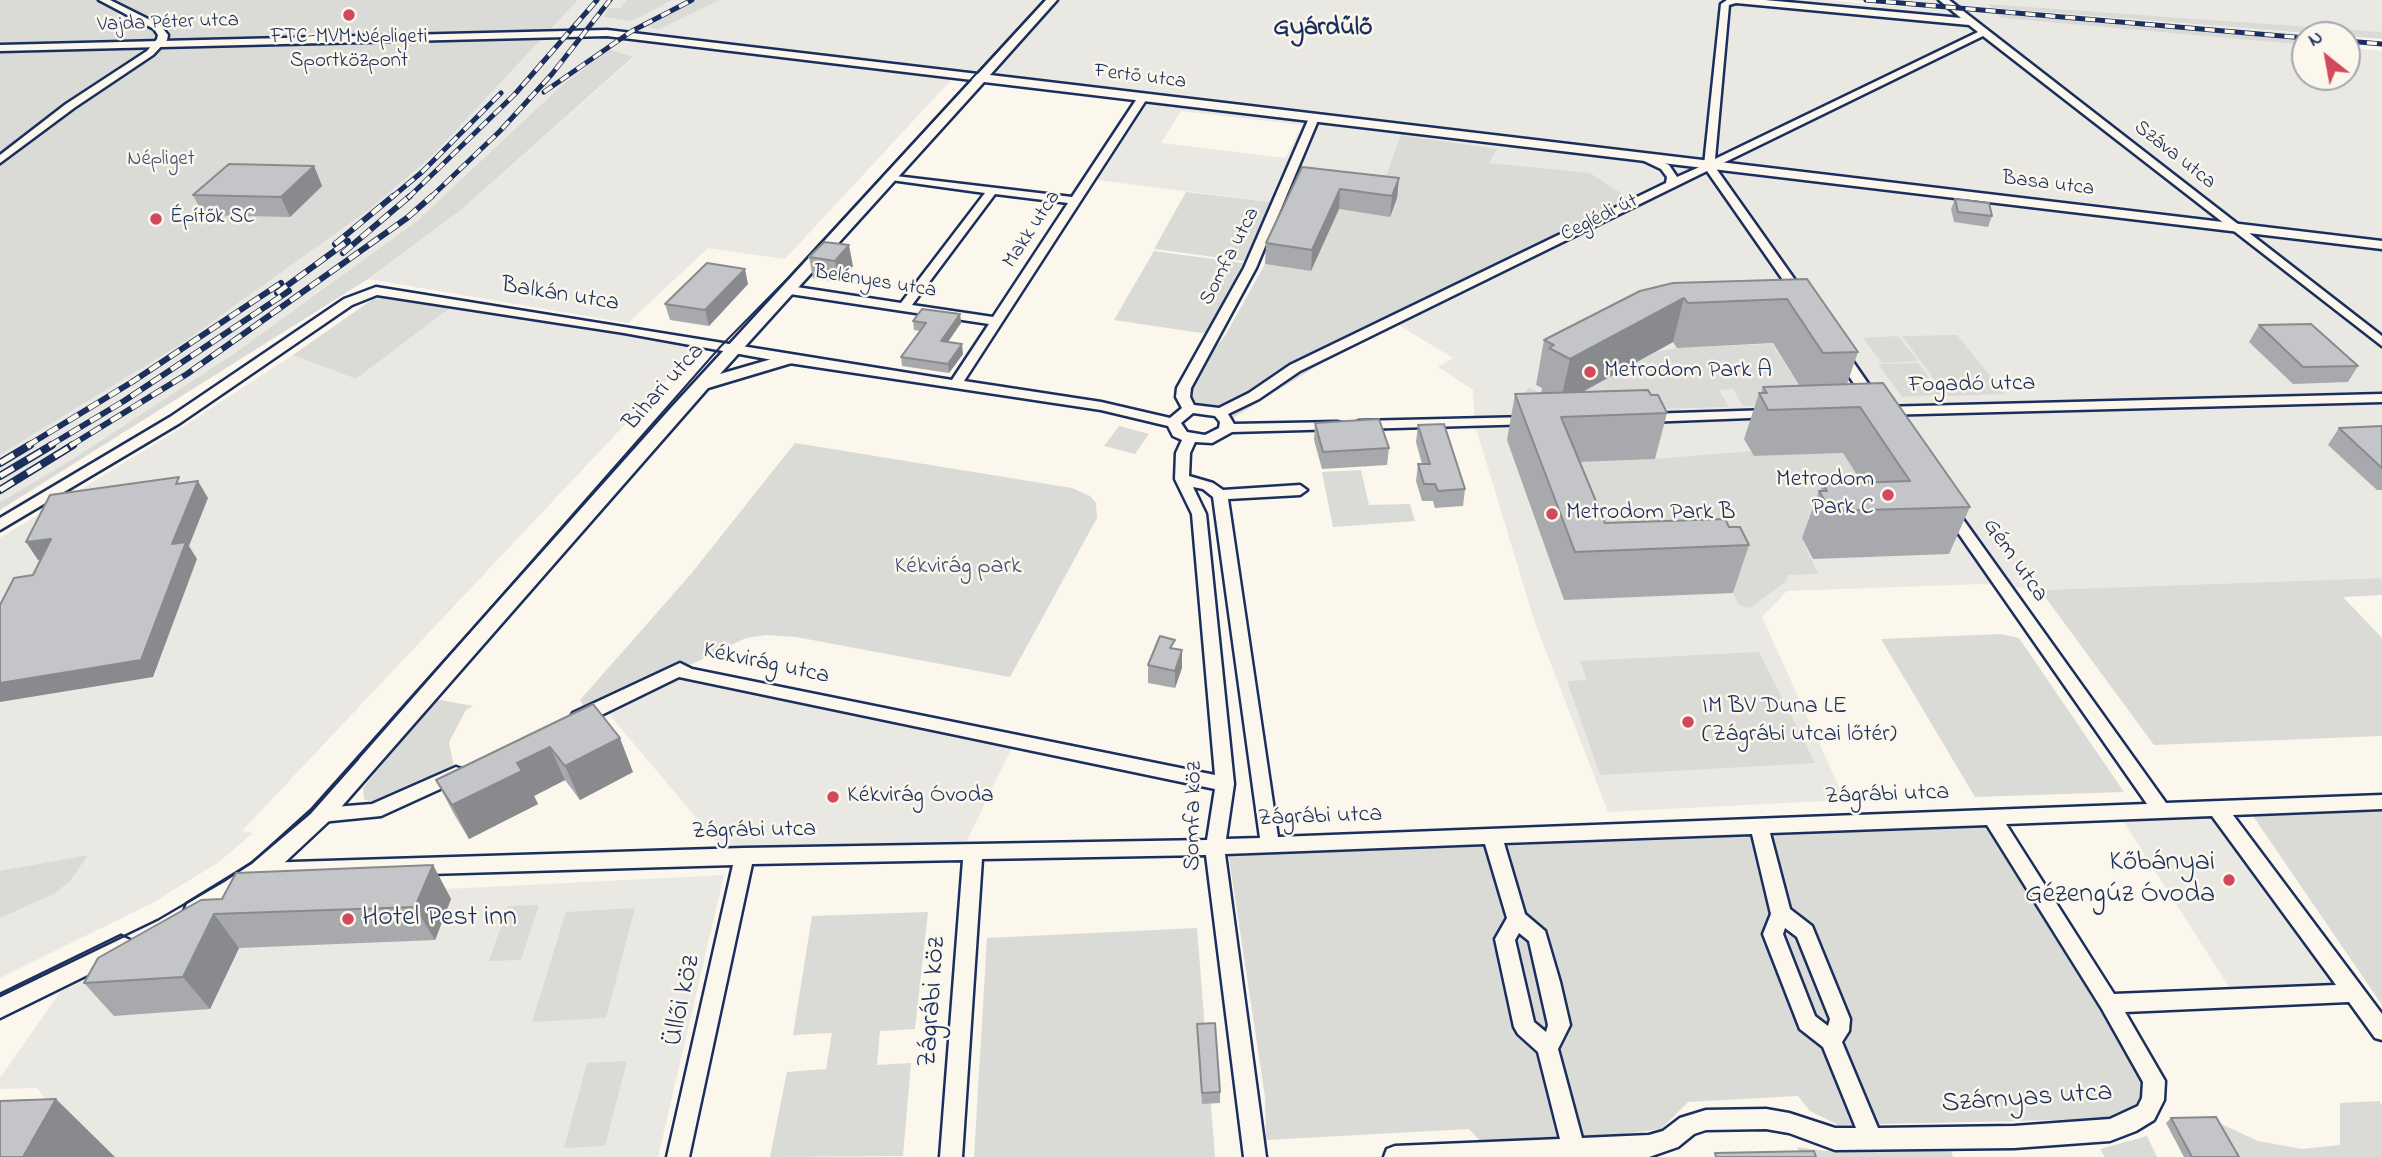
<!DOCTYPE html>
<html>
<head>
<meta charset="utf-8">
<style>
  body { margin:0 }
  #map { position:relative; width:2382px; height:1157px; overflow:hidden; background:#fbf7ec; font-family:"Indie Flower",sans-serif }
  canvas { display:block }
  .north { position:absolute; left:2291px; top:21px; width:70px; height:70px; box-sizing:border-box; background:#fbf7ec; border:2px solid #a1a7b3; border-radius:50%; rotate:329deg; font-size:19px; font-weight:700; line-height:28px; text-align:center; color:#1b2f5e }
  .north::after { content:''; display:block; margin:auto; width:24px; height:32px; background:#d1495b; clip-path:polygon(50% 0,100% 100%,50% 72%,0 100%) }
</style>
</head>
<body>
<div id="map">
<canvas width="2382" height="1157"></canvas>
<div class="north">N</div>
</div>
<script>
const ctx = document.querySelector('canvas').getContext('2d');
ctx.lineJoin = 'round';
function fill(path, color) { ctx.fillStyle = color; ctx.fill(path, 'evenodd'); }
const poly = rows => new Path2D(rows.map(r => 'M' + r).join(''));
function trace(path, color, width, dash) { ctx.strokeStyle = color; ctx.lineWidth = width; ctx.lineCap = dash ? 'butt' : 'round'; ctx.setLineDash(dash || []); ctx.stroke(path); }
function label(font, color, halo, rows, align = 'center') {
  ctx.font = font + ' "Indie Flower",sans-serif'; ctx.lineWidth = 5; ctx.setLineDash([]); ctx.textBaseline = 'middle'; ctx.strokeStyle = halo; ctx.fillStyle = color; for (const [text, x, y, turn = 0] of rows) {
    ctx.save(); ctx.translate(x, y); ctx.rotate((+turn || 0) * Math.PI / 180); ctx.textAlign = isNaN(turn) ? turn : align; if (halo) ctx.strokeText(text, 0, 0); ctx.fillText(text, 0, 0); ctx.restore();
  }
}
fill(poly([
  [578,0,627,0,620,8,632,21,673,0,697,0,647,25,658,30,720,0,1827,0,1927,9,1850,0,2382,0,2382,32,1990,4,1993,8,2322,35,2305,35,2305,40,2001,18,2305,45,2305,77,2347,77,2347,48,2382,51,2382,578,2040,590,1982,584,1787,591,1762,617,1845,800,1608,812,1535,623,1475,425,1473,390,1438,367,1453,358,1392,321,1412,195,1305,180,1271,202,1097,180,1144,100,952,79,785,259,708,248,628,323,368,279,461,210,633,58,590,62,417,221,232,355,71,460,0,502,0,455,181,344,370,209,431,157],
  [1181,111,1302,125,1286,158,1161,143],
  [454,305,698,347,242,831,253,833,219,862,154,902,0,978,0,538,173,433,293,355,356,379],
  [679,676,1012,747,964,847,726,853,607,712],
  [2217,818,2339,987,2231,990,2123,821],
  [724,875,658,1157,40,1157,60,1117,37,1088,0,1089,0,1078,60,992,250,899]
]), '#eae8e2');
fill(poly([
  [0,0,578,0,431,157,370,209,181,344,0,455],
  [627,0,673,0,632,21,603,17,609,8,620,8],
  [697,0,720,0,658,30,646,25],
  [1989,4,2382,32,2382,39,1992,8],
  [1996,14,2305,40,2305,45,2001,18],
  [608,49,633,57,461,210,368,279,0,510,0,502,71,460,232,355,417,221,558,89],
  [1401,135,1497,149,1489,163,1590,173,1628,198,1564,236,1385,324,1233,418,1183,397,1184,388,1226,334,1265,264,1311,271,1339,209,1390,216,1397,198,1301,187,1315,168,1386,176],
  [1186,192,1271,202,1244,261,1154,249],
  [1154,251,1243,263,1208,334,1114,320],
  [394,295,454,305,356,379,293,355,373,299],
  [1957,335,2005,394,1947,396,1902,336],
  [1898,336,1918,361,1882,363,1863,338],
  [1772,344,1811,404,1743,406,1733,389,1719,390,1729,407,1542,412,1526,397,1525,393,1529,387,1561,405,1656,352,1677,348],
  [1918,363,1942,395,1902,397,1878,364],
  [1119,426,1149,434,1135,454,1104,446],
  [795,443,1072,488,1090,496,1096,503,1097,518,1010,677,796,637,766,635,746,638,588,714,580,700,691,574],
  [1752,451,1755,456,1843,453,1890,528,1802,539,1818,574,1788,575,1786,581,1750,608,1739,605,1724,575,1593,570,1551,463,1655,459],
  [1361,470,1369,505,1410,504,1415,521,1333,527,1322,472],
  [2382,578,2382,595,2343,597,2382,638,2382,736,2154,745,2040,590],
  [2000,634,2019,638,2124,792,1975,797,1881,639],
  [1759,652,1815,763,1600,775,1567,681,1587,680,1580,661],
  [435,699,473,706,466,710,449,742,454,767,376,803,364,799,363,788],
  [2382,808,2382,1005,2251,813],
  [1998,826,2039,903,2129,1055,2153,1100,2110,1130,2103,1119,1838,1125,1810,1111,1798,1096,1688,1102,1661,1129,1608,1136,1480,1141,1469,1129,1266,1140,1265,1097,1228,851,1524,845,1761,833],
  [88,855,70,881,55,893,0,918,0,871],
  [539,905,521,960,489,961,508,906],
  [635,908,606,1018,532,1022,566,912],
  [928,912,915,1029,880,1031,877,1065,911,1063,903,1156,770,1157,787,1072,826,1069,832,1033,793,1035,812,916],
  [1197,928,1215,1157,974,1157,987,938],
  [627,1061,605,1146,564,1148,587,1063],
  [2379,1101,2382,1105,2382,1157,2238,1157,2217,1122,2258,1141,2302,1149,2340,1145,2340,1103],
  [2147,1136,2157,1157,2105,1157,2100,1149],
  [1797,1147,1825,1151,1951,1151,1953,1157,1801,1157]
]), '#dadad7');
const minor = poly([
  [99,0,110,0,160,25,168,35,167,40,153,55,74,108,0,163,0,155,66,104,147,51,157,39,158,35,154,29,99,0],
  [1727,0,1765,0,1961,18,1939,0,1949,0,2382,336,2382,346,1983,36,1715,167,1807,297,1805,300,1797,300,1707,171,1300,371,1259,399,1228,414,1234,424,1337,422,1342,423,1344,426,1342,429,1232,432,1212,443,1195,442,1190,453,1189,476,1213,483,1223,490,1300,485,1307,490,1300,495,1228,499,1278,837,2147,804,1945,514,1943,511,1950,506,1955,508,2166,803,2382,795,2382,809,2233,815,2382,1014,2382,1040,2375,1038,2349,1002,2125,1012,2165,1081,2164,1100,2154,1120,2136,1131,2110,1141,2014,1148,1835,1150,1789,1133,1766,1129,1706,1130,1694,1134,1678,1147,1649,1157,1384,1157,1387,1149,1395,1146,1560,1139,1538,1052,1518,1034,1514,1027,1495,939,1507,918,1485,844,1225,854,1266,1157,1244,1157,1206,855,982,859,962,1157,940,1157,963,860,752,864,689,1157,667,1157,733,865,260,879,253,877,250,871,253,865,260,863,744,848,1207,840,1215,789,679,677,585,723,579,724,573,723,570,718,573,713,680,663,692,669,1215,775,1192,514,1175,479,1176,453,1182,440,1173,436,1168,426,1101,410,789,363,624,333,377,295,352,305,180,423,0,530,0,518,170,417,344,299,376,287,952,380,989,324,790,294,784,290,790,286,901,303,985,193,891,180,887,179,887,175,1072,197,1138,97,1143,94,1148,97,964,381,1101,402,1170,418,1182,408,1176,397,1177,388,1244,268,1309,118,1318,116,1319,118,1256,268,1191,388,1190,397,1194,405,1219,408,1249,393,1290,365,1666,183,1667,177,1661,169,1640,159,1640,155,1648,155,1669,165,1677,177,1704,165,1721,4,1727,0],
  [1736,3,1969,25,1978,32,1715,159,1729,5,1736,3],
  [995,194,1068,203,993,317,912,305,995,194],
  [1193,413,1215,416,1220,422,1219,428,1205,435,1187,432,1181,423,1193,413],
  [1193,487,1203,489,1213,497,1260,838,1226,839,1234,784,1206,514,1193,487],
  [2212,816,2336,985,2114,994,2006,824,2212,816],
  [1987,825,2102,1009,2143,1082,2142,1098,2138,1106,2110,1119,2014,1126,1878,1128,1842,1042,1849,1031,1850,1019,1812,926,1790,909,1770,833,1987,825],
  [1752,834,1771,914,1763,934,1800,1029,1823,1047,1856,1128,1835,1128,1789,1113,1766,1109,1706,1110,1680,1118,1663,1131,1649,1135,1582,1138,1558,1049,1570,1025,1560,982,1545,931,1525,914,1504,843,1752,834],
  [1785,928,1797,937,1830,1019,1828,1026,1815,1016,1783,934,1785,928],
  [1519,933,1529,941,1548,1025,1546,1032,1534,1022,1515,940,1519,933],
  [1840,349,1845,350,1880,401,1878,404,1868,404,1866,401,1833,353,1840,349],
  [2382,394,2382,402,1881,415,1874,411,1881,407,2382,394],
  [1771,410,1778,414,1776,417,1646,422,1639,418,1646,414,1771,410],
  [1529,417,1534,418,1536,421,1534,424,1359,429,1352,425,1359,421,1529,417],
  [456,767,462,769,465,774,462,779,381,816,321,822,314,820,312,815,314,810,321,808,372,804,456,767]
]);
const tertiary = poly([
  [1046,0,1057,0,990,75,2382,241,2382,249,984,82,720,374,789,354,797,359,795,362,708,388,329,821,268,878,205,918,196,921,187,918,184,911,187,904,252,864,313,809,670,409,972,80,607,36,0,51,0,45,607,30,978,74,1046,0],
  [121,936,130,940,133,947,130,954,0,1018,0,995,121,936]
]);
trace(minor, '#1b2f5e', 5);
trace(tertiary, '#1b2f5e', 5);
fill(minor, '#fbf7ec');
fill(tertiary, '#fbf7ec');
trace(poly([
  [356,761,721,346,788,278,1044,0]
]), '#1b2f5e', 2);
trace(poly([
  [0,996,159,919,224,881,252,862,310,813,358,759]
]), '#1b2f5e', 2.5);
const railFar2 = poly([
  [1866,0,2305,38],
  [2347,41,2382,44],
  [544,92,632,31,692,0],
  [391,198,422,172,501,93],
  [408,198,515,94,597,0],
  [430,198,500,131,552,74,610,0]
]);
const railFar1 = poly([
  [335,244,393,196],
  [343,253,410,196],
  [277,293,348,241],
  [27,446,132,382,281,283],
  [49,446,124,401,289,291],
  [70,446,187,374,407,218,432,196]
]);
const rail = poly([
  [0,463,30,445],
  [0,476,52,445],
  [0,490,73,445]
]);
trace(railFar2, '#1b2f5e', 5);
trace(railFar1, '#1b2f5e', 6);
trace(rail, '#1b2f5e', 8);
trace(railFar2, '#fbf7ec', 3.5, [10]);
trace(railFar1, '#fbf7ec', 4.5, [12]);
trace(rail, '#fbf7ec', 5, [16]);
fill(poly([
  [314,166,322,186,290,217,203,215,193,195],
  [1302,167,1399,178,1397,198,1390,217,1339,209,1311,271,1265,264,1266,243],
  [1955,199,1992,216,1988,227,1954,222,1951,209],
  [824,242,853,266,839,282,813,278,809,257],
  [1807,279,1858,352,1847,384,1970,507,1949,554,1813,559,1802,538,1819,491,1820,491,1823,484,1862,483,1843,453,1754,456,1744,439,1759,393,1761,393,1763,387,1799,385,1773,343,1677,348,1673,342,1583,392,1651,395,1667,413,1655,459,1579,462,1605,523,1729,527,1749,545,1733,593,1564,600,1507,440,1515,394,1541,393,1542,388,1536,385,1544,340,1640,291],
  [748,284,709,326,670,320,665,304],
  [960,314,961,323,948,342,963,354,949,373,902,366,901,357,920,331,914,330,913,321],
  [2259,325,2358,366,2348,382,2293,384,2249,342],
  [1315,423,1389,448,1387,465,1322,469,1314,440],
  [1418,425,1465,489,1463,506,1435,508,1433,501,1422,501,1416,481,1418,464,1422,464,1416,442],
  [2382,426,2382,490,2377,490,2328,445,2339,428],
  [1182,650,1182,668,1175,688,1148,683,1148,665],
  [593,704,633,772,580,800,565,780,534,796,538,804,469,839,454,814,436,780],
  [433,865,451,899,435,940,239,948,210,1009,114,1016,84,983,222,899],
  [1197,1024,1220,1092,1220,1103,1202,1104],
  [2171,1118,2239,1157,2184,1157,2166,1123]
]), '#a8a9ad');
fill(poly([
  [314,166,322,186,290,217,281,197],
  [1399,178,1397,198,1390,217,1392,196],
  [1340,189,1339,209,1311,271,1312,250],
  [849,245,853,266,839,282,835,261],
  [745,269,748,284,709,326,705,310],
  [1684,298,1673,342,1560,404,1570,359],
  [960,314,961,323,942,350,941,341],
  [962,344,963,354,949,373,948,364],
  [198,481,208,498,189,546,197,559,153,677,0,702,0,683],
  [51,539,62,556,38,560,26,542],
  [1182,650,1182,668,1175,688,1175,671],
  [620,738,633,772,580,800,565,766],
  [550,747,565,780,534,796,538,804,469,839,452,805,517,763],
  [433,865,451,899,435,940,415,907],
  [214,914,239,948,210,1009,183,977],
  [56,1099,115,1157,23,1157]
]), '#888a8d');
const building = poly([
  [229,164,314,166,281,197,193,195,229,164],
  [1302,167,1399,178,1392,196,1340,189,1312,250,1266,243,1302,167],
  [1955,199,1989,203,1992,216,1958,212,1955,199],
  [824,242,849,245,835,261,809,257,824,242],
  [707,263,745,269,705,310,665,304,707,263],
  [1807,279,1858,352,1823,353,1787,299,1688,303,1684,298,1570,359,1549,348,1554,345,1544,340,1640,291,1673,283,1807,279],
  [922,309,960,314,941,341,962,344,948,364,901,357,926,323,913,321,922,309],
  [2311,324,2358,366,2303,367,2259,325,2311,324],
  [1883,383,1970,507,1831,511,1819,491,1827,491,1823,484,1910,481,1860,407,1768,410,1759,393,1767,393,1763,387,1883,383],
  [1648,390,1651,395,1658,395,1667,413,1561,417,1605,523,1725,519,1729,527,1740,527,1749,545,1575,552,1515,394,1648,390],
  [1379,419,1389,448,1323,452,1315,423,1379,419],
  [1444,424,1465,489,1438,491,1435,484,1424,484,1418,464,1430,464,1418,425,1444,424],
  [2382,426,2382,468,2339,428,2382,426],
  [179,477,176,484,198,481,172,544,186,542,141,660,0,683,0,605,14,578,33,575,51,539,26,542,50,495,179,477],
  [1160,636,1175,640,1170,648,1182,650,1175,671,1148,665,1160,636],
  [593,704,620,738,565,766,550,747,517,763,522,771,452,805,436,780,593,704],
  [433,865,415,907,214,914,183,977,84,983,98,958,201,900,222,899,236,873,433,865],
  [1215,1023,1220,1092,1202,1093,1197,1024,1215,1023],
  [56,1099,23,1157,0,1157,0,1101,56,1099],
  [2216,1117,2239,1157,2192,1157,2171,1118,2216,1117],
  [1814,1151,1816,1157,1716,1157,1715,1153,1814,1151]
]);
fill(building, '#c3c5c9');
trace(building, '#888a8d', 2);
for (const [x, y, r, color] of [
  [349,15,7,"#d1495b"],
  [156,219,7,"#d1495b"],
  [1590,372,7,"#d1495b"],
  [1888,495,7,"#d1495b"],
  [1552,514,7,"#d1495b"],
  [1688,722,7,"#d1495b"],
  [833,797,7,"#d1495b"],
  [2229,880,7,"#d1495b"],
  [348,919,7,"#d1495b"]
]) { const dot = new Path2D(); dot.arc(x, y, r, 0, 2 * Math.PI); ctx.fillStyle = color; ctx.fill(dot); trace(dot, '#fbf7ec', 2.5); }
label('21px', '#1b2f5e', '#fbf7ec', [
  ["Vajda Péter utca",168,24,-2],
  ["Fertő utca",1140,78,7],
  ["Száva utca",2174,156,38],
  ["Basa utca",2048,185,7],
  ["Ceglédi út",1600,219,-26],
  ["Makk utca",1033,230,-57],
  ["Somfa utca",1231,257,-63],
  ["Belényes utca",875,283,9]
]);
label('21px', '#1b2f5e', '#fbf7ec', [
  ["FTC-MVM Népligeti",349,39],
  ["Sportközpont",349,63],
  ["Építők SC",170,219,"left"]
]);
label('21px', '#415176', '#fbf7ec', [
  ["Népliget",161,161]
]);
label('24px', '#1b2f5e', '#fbf7ec', [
  ["Balkán utca",560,296,9],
  ["Fogadó utca",1972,386,-1],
  ["Bihari utca",665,388,-48],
  ["Gém utca",2014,561,55],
  ["Kékvirág utca",766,665,12],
  ["Zágrábi utca",1887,796,-2],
  ["Somfa köz",1195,816,-89],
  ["Zágrábi utca",1320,818,-2],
  ["Zágrábi utca",754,832,-1]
]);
label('24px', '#1b2f5e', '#fbf7ec', [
  ["Metrodom Park A",1604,372],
  ["Metrodom",1874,481,"right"],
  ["Park C",1874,509,"right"],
  ["Metrodom Park B",1566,514],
  ["IM BV Duna LE",1702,708],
  ["(Zágrábi utcai lőtér)",1702,736],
  ["Kékvirág Óvoda",847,797]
], 'left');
label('24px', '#415176', '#fbf7ec', [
  ["Kékvirág park",958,568]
]);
label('bold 26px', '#1b2f5e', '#fbf7ec', [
  ["Gyárdűlő",1323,30]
]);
label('28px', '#1b2f5e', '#fbf7ec', [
  ["Kőbányai",2215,864],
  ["Gézengúz Óvoda",2215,896],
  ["Hotel Pest inn",362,919,"left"]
], 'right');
label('28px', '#1b2f5e', '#fbf7ec', [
  ["Üllői köz",684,1001,-78],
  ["Zágrábi köz",934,1002,-86],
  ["Szárnyas utca",2027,1100,-4]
]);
</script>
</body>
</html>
